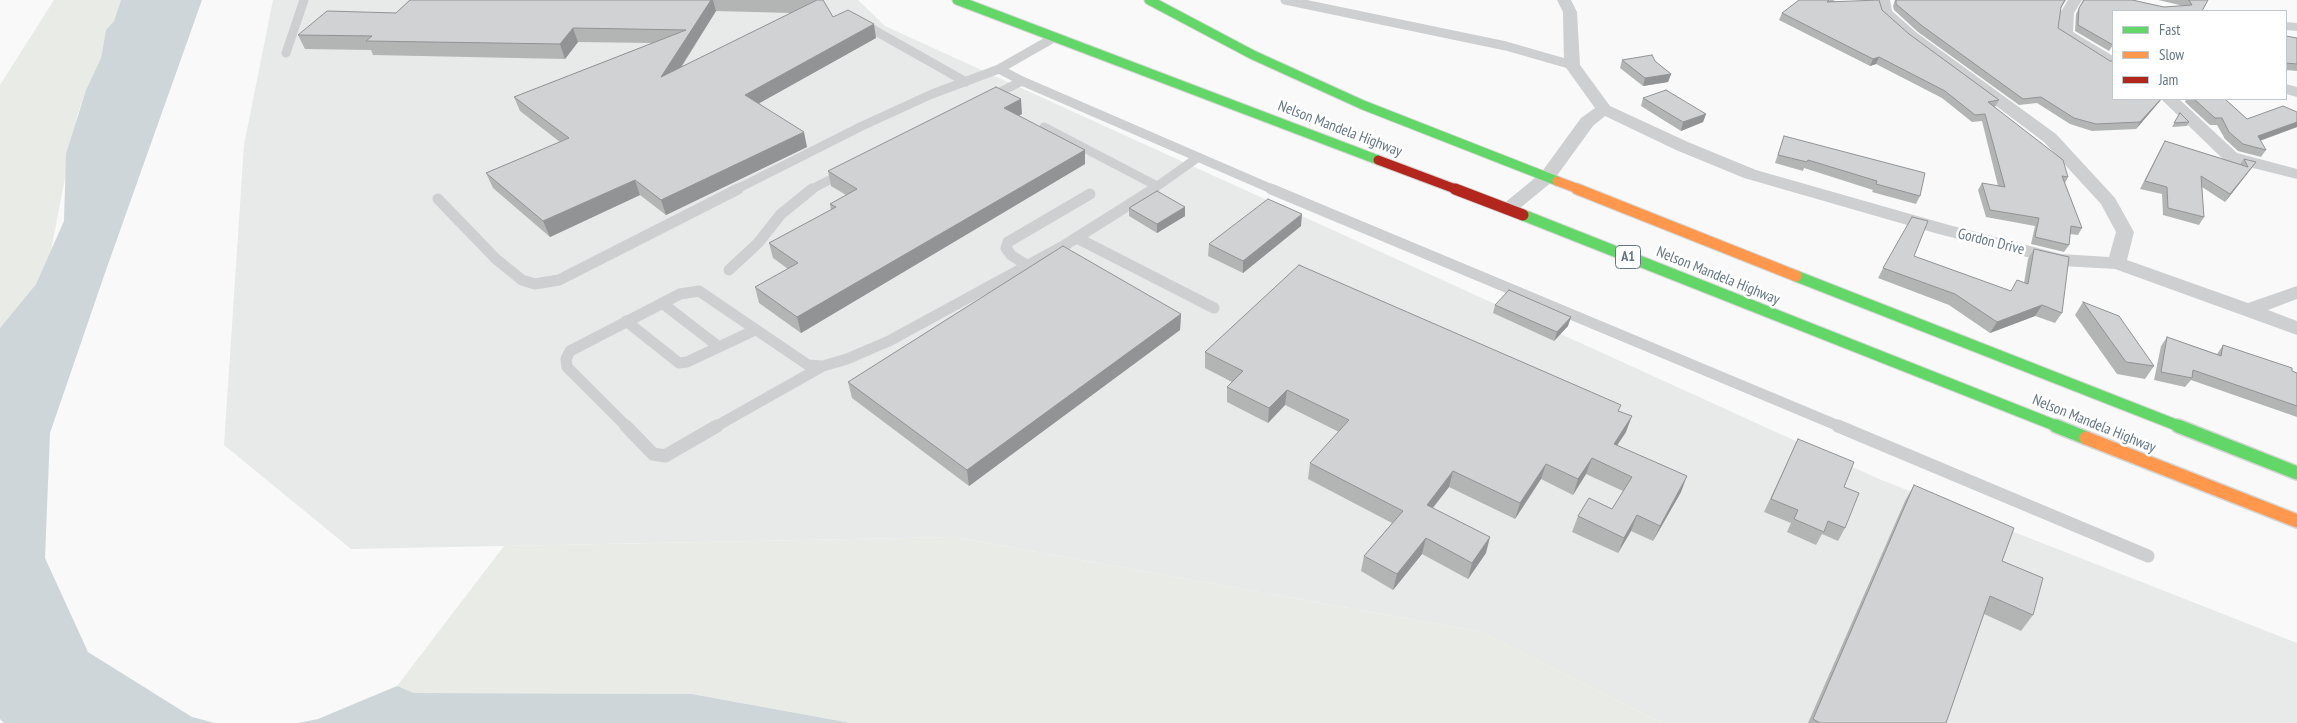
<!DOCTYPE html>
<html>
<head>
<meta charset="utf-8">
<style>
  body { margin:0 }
  #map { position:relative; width:2297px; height:723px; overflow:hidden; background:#f9f9f9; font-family:"PT Sans Narrow",sans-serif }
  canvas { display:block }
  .legend { position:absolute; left:2112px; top:10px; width:175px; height:90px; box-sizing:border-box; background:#fff; border:1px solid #c1c8cd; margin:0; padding:6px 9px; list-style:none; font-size:15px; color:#657683 }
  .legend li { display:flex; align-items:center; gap:10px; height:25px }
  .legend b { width:25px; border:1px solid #c1c8cd }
</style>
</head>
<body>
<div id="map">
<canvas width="2297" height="723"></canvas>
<ul class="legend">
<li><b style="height:6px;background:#63d668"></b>Fast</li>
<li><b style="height:6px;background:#ff974d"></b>Slow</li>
<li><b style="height:6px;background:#b3261e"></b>Jam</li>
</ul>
</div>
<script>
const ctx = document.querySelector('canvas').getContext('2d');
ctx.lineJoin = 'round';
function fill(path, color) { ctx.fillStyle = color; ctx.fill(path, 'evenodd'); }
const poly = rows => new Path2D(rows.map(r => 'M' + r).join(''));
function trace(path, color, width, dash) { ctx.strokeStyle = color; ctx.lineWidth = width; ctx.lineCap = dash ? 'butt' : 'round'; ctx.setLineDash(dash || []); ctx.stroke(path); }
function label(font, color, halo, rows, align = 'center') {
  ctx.font = font + ' "PT Sans Narrow",sans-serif'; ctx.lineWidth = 5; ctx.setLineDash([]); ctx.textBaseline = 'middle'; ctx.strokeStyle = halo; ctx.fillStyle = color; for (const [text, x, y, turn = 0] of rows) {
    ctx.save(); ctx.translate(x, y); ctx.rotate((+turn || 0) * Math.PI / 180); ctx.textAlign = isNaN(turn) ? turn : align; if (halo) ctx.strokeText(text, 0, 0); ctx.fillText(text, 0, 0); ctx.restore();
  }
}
fill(poly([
  [273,0,858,0,885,26,1879,479,2297,643,2297,723,1662,723,1482,632,954,537,351,549,224,445,244,145]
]), '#e8e9e9');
fill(poly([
  [54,0,121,0,114,21,106,30,101,58,86,90,77,116,51,250,36,284,0,328,0,85],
  [954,537,1482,632,1662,723,851,723,692,694,414,693,397,686,504,546]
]), '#e8ebe6');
fill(poly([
  [121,0,202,0,106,270,50,433,45,558,88,652,192,717,215,723,4,723,0,719,0,328,36,284,64,221,66,154,86,90,101,58,106,30,114,21],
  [397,686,414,693,692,694,851,723,298,723,318,719]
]), '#ced6d9');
const fastFar2 = poly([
  [957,0,1378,160],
  [1149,0,1253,55,1363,105,1557,181]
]);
const fastFar1 = poly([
  [1523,215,2059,427],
  [1796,276,2181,427]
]);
const fast = poly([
  [2056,426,2086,438],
  [2178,426,2297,473]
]);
const slowFar2 = poly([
  [1557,181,1581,190]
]);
const slowFar1 = poly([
  [1577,189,1796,276]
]);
const slow = poly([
  [2086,438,2297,521]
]);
const jamFar1 = poly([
  [1378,160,1458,190]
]);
const jam = poly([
  [1455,189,1523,215]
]);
trace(fastFar2, '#d5d6d6', 11);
trace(fastFar1, '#d5d6d6', 13);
trace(fast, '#d5d6d6', 16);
trace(slowFar2, '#d5d6d6', 11);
trace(slowFar1, '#d5d6d6', 13);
trace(slow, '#d5d6d6', 16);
trace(jamFar1, '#d5d6d6', 11);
trace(jam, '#d5d6d6', 13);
trace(poly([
  [1285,0,1506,46,1572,65],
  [865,25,966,82],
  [1055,37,999,69,1022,81,1274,190],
  [286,53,304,0],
  [990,97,1022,81],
  [1044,127,1157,186],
  [735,190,862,126,932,94,999,69],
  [810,190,843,173],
  [1152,190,1197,158]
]), '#cecfd0', 9);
trace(poly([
  [1271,189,1841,427],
  [438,199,496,259,522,280,535,284,559,280,738,189],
  [1077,238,1214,308],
  [1028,266,1011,255,1006,248,1008,242,1090,194],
  [729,270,758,243,781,214,812,189],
  [662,303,719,347],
  [626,321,679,363,687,362,755,330],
  [823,366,847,359,889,341,1065,245,1154,189],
  [627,427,567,367,566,359,570,351,680,294,699,291,808,365,823,366],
  [715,427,823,366]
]), '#cecfd0', 11);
trace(poly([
  [626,426,653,454,665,456,717,426],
  [1838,426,2148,556]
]), '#cecfd0', 13);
fill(poly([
  [1557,0,1571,0,1577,12,1580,65,1610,106,1688,142,1756,170,1949,225,2061,254,2109,257,2116,232,2101,204,2044,142,1907,39,1880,15,1876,0,1890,0,1892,11,1917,33,2056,134,2115,198,2134,232,2127,260,2248,303,2297,286,2297,299,2268,310,2297,321,2297,335,2115,269,2061,266,1935,233,1744,178,1676,150,1605,116,1593,126,1553,181,1514,213,1508,215,1502,213,1499,209,1502,205,1541,173,1581,118,1595,108,1564,65,1563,12,1557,0],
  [2068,0,2082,0,2074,13,2073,32,2113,56,2113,67,2107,65,2057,34,2060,13,2068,0],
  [2286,22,2297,23,2297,31,2286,30,2286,22],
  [2286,84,2297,87,2297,97,2286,94,2286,84],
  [2161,99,2179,99,2237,153,2297,169,2297,179,2225,161,2161,99]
]), '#cecfd0');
trace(fastFar2, '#63d668', 9);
trace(fastFar1, '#63d668', 11);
trace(fast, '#63d668', 13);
trace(slowFar2, '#ff974d', 9);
trace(slowFar1, '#ff974d', 11);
trace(slow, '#ff974d', 13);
trace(jamFar1, '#b3261e', 9);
trace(jam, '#b3261e', 11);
fill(poly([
  [410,0,823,0,833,17,876,38,759,103,807,147,666,215,640,195,550,237,493,188,486,173,560,142,520,111,514,97,652,43,578,42,565,59,373,55,371,50,305,49,298,35,396,13],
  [716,11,791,13,681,68],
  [1799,0,1835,0,1833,1,1882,10,1909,34,1999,100,1995,107,2068,177,2065,183,2082,228,2078,235,2070,234,2069,245,2064,252,2031,244,2035,226,1986,217,1978,190,1982,183,1998,186,1982,121,1972,122,1942,98,1876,64,1870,66,1779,20,1782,13],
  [1895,0,2066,0,2061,8,2058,28,2160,101,2136,129,2092,131,2070,124,2037,103,2019,105,1918,32,1894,10,1893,6],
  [2083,0,2132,0,2164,7,2184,6,2158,0,2208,0,2202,11,2113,11,2113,45,2109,51,2075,31,2076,14],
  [2286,36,2297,38,2297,71,2286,70],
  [1622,60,1655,61,1671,74,1668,82,1643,86,1620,68],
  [1643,98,1706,114,1703,122,1681,131,1641,106],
  [2186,99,2225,99,2247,119,2297,127,2260,141,2266,150,2261,157,2238,151,2225,139,2217,125,2210,125,2185,102],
  [2180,113,2189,122,2187,126,2172,127],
  [1022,114,1018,116,1085,150,1085,164,801,333,759,303,755,287,788,269,773,258,769,243,831,210,830,204,846,195,831,186,828,171],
  [1784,136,1920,196,1916,204,1872,192,1873,190,1804,168,1803,171,1775,163],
  [2165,141,2240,164,2244,159,2256,162,2225,202,2202,187,2204,217,2199,225,2163,215,2162,194,2140,189,2161,148],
  [1185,207,1185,216,1157,233,1129,216,1129,208],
  [1301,226,1243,273,1208,256,1209,244],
  [2034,249,2062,313,2055,323,2035,316,1990,333,1949,305,1878,278,1883,268,1914,256,2010,291,2024,283,2028,259],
  [2083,302,2154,366,2145,379,2117,374,2075,315],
  [1495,305,1568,326,1554,341,1493,313],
  [1181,314,1180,330,969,486,852,398,848,382],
  [2167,337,2217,354,2223,345,2297,373,2297,417,2191,380,2185,387,2154,380,2161,346],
  [1205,352,1619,411,1626,432,1617,445,1681,492,1653,541,1631,531,1618,553,1572,532,1578,516,1612,509,1623,491,1586,474,1573,495,1541,479,1515,519,1449,487,1433,508,1486,553,1468,579,1422,554,1393,590,1361,571,1364,556,1392,523,1308,479,1310,463,1339,432,1285,405,1268,423,1227,402,1227,387,1232,382,1205,368],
  [1798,439,1844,487,1845,528,1838,541,1822,534,1816,545,1787,532,1791,523,1764,512],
  [1914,485,2002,561,2033,615,2021,631,1984,614,1946,723,1808,723,1905,501]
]), '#b3b5b5');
fill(poly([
  [711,0,713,0,716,11,665,92,661,77],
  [874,24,876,38,749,109,745,95],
  [573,28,578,42,565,59,560,44],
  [1879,57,1876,64,1870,66,1873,59],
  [1671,74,1668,82,1643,86,1645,78],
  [1021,99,1022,114,1005,123,1004,108],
  [2161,99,2162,99,2160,101,2136,129,2140,122],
  [1706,114,1703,122,1681,131,1683,122],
  [2297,122,2297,127,2253,143,2258,136],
  [804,132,807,147,666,215,661,200],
  [1085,150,1085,164,801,333,797,317],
  [2256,162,2251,169,2225,202,2230,194],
  [635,180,640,195,550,237,543,221],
  [1185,207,1185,216,1157,233,1157,224],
  [1302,214,1301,226,1243,273,1243,261],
  [2042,305,2035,316,1990,333,1997,322],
  [1181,314,1180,330,969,486,967,470],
  [1571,317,1568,326,1554,341,1557,332],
  [1287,390,1285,405,1268,423,1269,408],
  [1632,416,1626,432,1608,459,1614,444],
  [1592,458,1586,474,1573,495,1578,479],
  [1546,464,1541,479,1515,519,1520,503],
  [1453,471,1449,487,1423,520,1427,505],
  [1687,476,1681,492,1653,541,1660,526],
  [1637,515,1631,531,1618,553,1624,538],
  [1490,537,1486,553,1468,579,1472,563],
  [1426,538,1422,554,1393,590,1397,574]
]), '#929394');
const building = poly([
  [410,0,711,0,661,77,817,0,823,0,833,17,848,10,874,24,745,95,804,132,661,200,635,180,543,221,486,173,569,138,514,97,686,30,573,28,560,44,366,41,372,36,298,35,327,11,396,13,410,0],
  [1799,0,1829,0,1827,2,1879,0,1882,10,1909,34,1999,100,1988,102,2063,160,2068,177,2062,176,2082,228,2071,226,2069,245,2035,237,2039,218,1990,210,1982,183,2005,187,1985,114,1975,115,1945,91,1879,57,1873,59,1782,13,1799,0],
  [1896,0,2065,0,2061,7,2058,28,2110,61,2113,61,2113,99,2161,99,2140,122,2096,124,2074,118,2041,97,2023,99,1921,25,1896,4,1896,0],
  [2084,0,2132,0,2164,7,2192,5,2189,0,2188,0,2208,0,2202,11,2113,11,2113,45,2078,25,2079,8,2084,0],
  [2286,36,2297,38,2297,64,2286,63,2286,36],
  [1652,55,1655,61,1671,74,1645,78,1622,60,1652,55],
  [996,87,1021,99,1004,108,1085,150,797,317,755,287,798,263,769,243,836,207,830,204,857,189,828,171,996,87],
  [1666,90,1706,114,1683,122,1643,98,1666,90],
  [2194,99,2225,99,2247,119,2283,106,2297,112,2297,122,2258,136,2266,150,2243,144,2229,132,2222,118,2215,118,2194,99],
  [2180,113,2189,122,2174,123,2180,113],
  [1784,136,1925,173,1920,196,1876,184,1877,181,1808,160,1807,162,1778,155,1784,136],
  [2165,141,2248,167,2244,159,2256,162,2230,194,2201,176,2204,217,2168,208,2167,187,2145,181,2165,141],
  [1157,191,1185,207,1157,224,1129,208,1157,191],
  [1268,199,1302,214,1243,261,1209,244,1268,199],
  [1912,217,1928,221,1914,256,2011,291,2017,280,2028,284,2034,249,2069,257,2062,313,2042,305,1997,322,1955,294,1883,268,1912,217],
  [1063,246,1181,314,967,470,848,382,1063,246],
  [1299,265,1621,405,1618,411,1632,416,1614,444,1687,476,1660,526,1637,515,1624,538,1578,516,1589,498,1612,509,1632,477,1592,458,1578,479,1546,464,1520,503,1453,471,1427,505,1490,537,1472,563,1426,538,1397,574,1364,556,1403,511,1310,463,1349,420,1287,390,1269,408,1227,387,1243,371,1205,352,1299,265],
  [1509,290,1571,317,1557,332,1495,305,1509,290],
  [2083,302,2119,316,2154,366,2126,362,2083,302],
  [2167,337,2221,356,2223,345,2292,368,2292,371,2297,373,2297,406,2193,370,2192,378,2161,372,2167,337],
  [1798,439,1854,462,1844,487,1859,493,1845,528,1828,521,1824,532,1794,519,1798,510,1771,499,1798,439],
  [1914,485,2014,528,2002,561,2043,578,2033,615,1990,596,1946,723,1820,723,1813,719,1914,485]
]);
fill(building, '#d0d2d3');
trace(building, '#929394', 1);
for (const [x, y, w] of [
  [1628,257,25]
]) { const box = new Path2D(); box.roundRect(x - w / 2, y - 11.5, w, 23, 4); ctx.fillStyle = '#fff'; ctx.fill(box); trace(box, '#657683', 1); }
label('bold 14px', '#657683', null, [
  ["A1",1628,257]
]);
label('15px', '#657683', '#fff', [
  ["Nelson Mandela Highway",1340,129,21],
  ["Gordon Drive",1991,242,14],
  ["Nelson Mandela Highway",1718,276,22],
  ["Nelson Mandela Highway",2094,424,22]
]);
</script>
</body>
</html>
